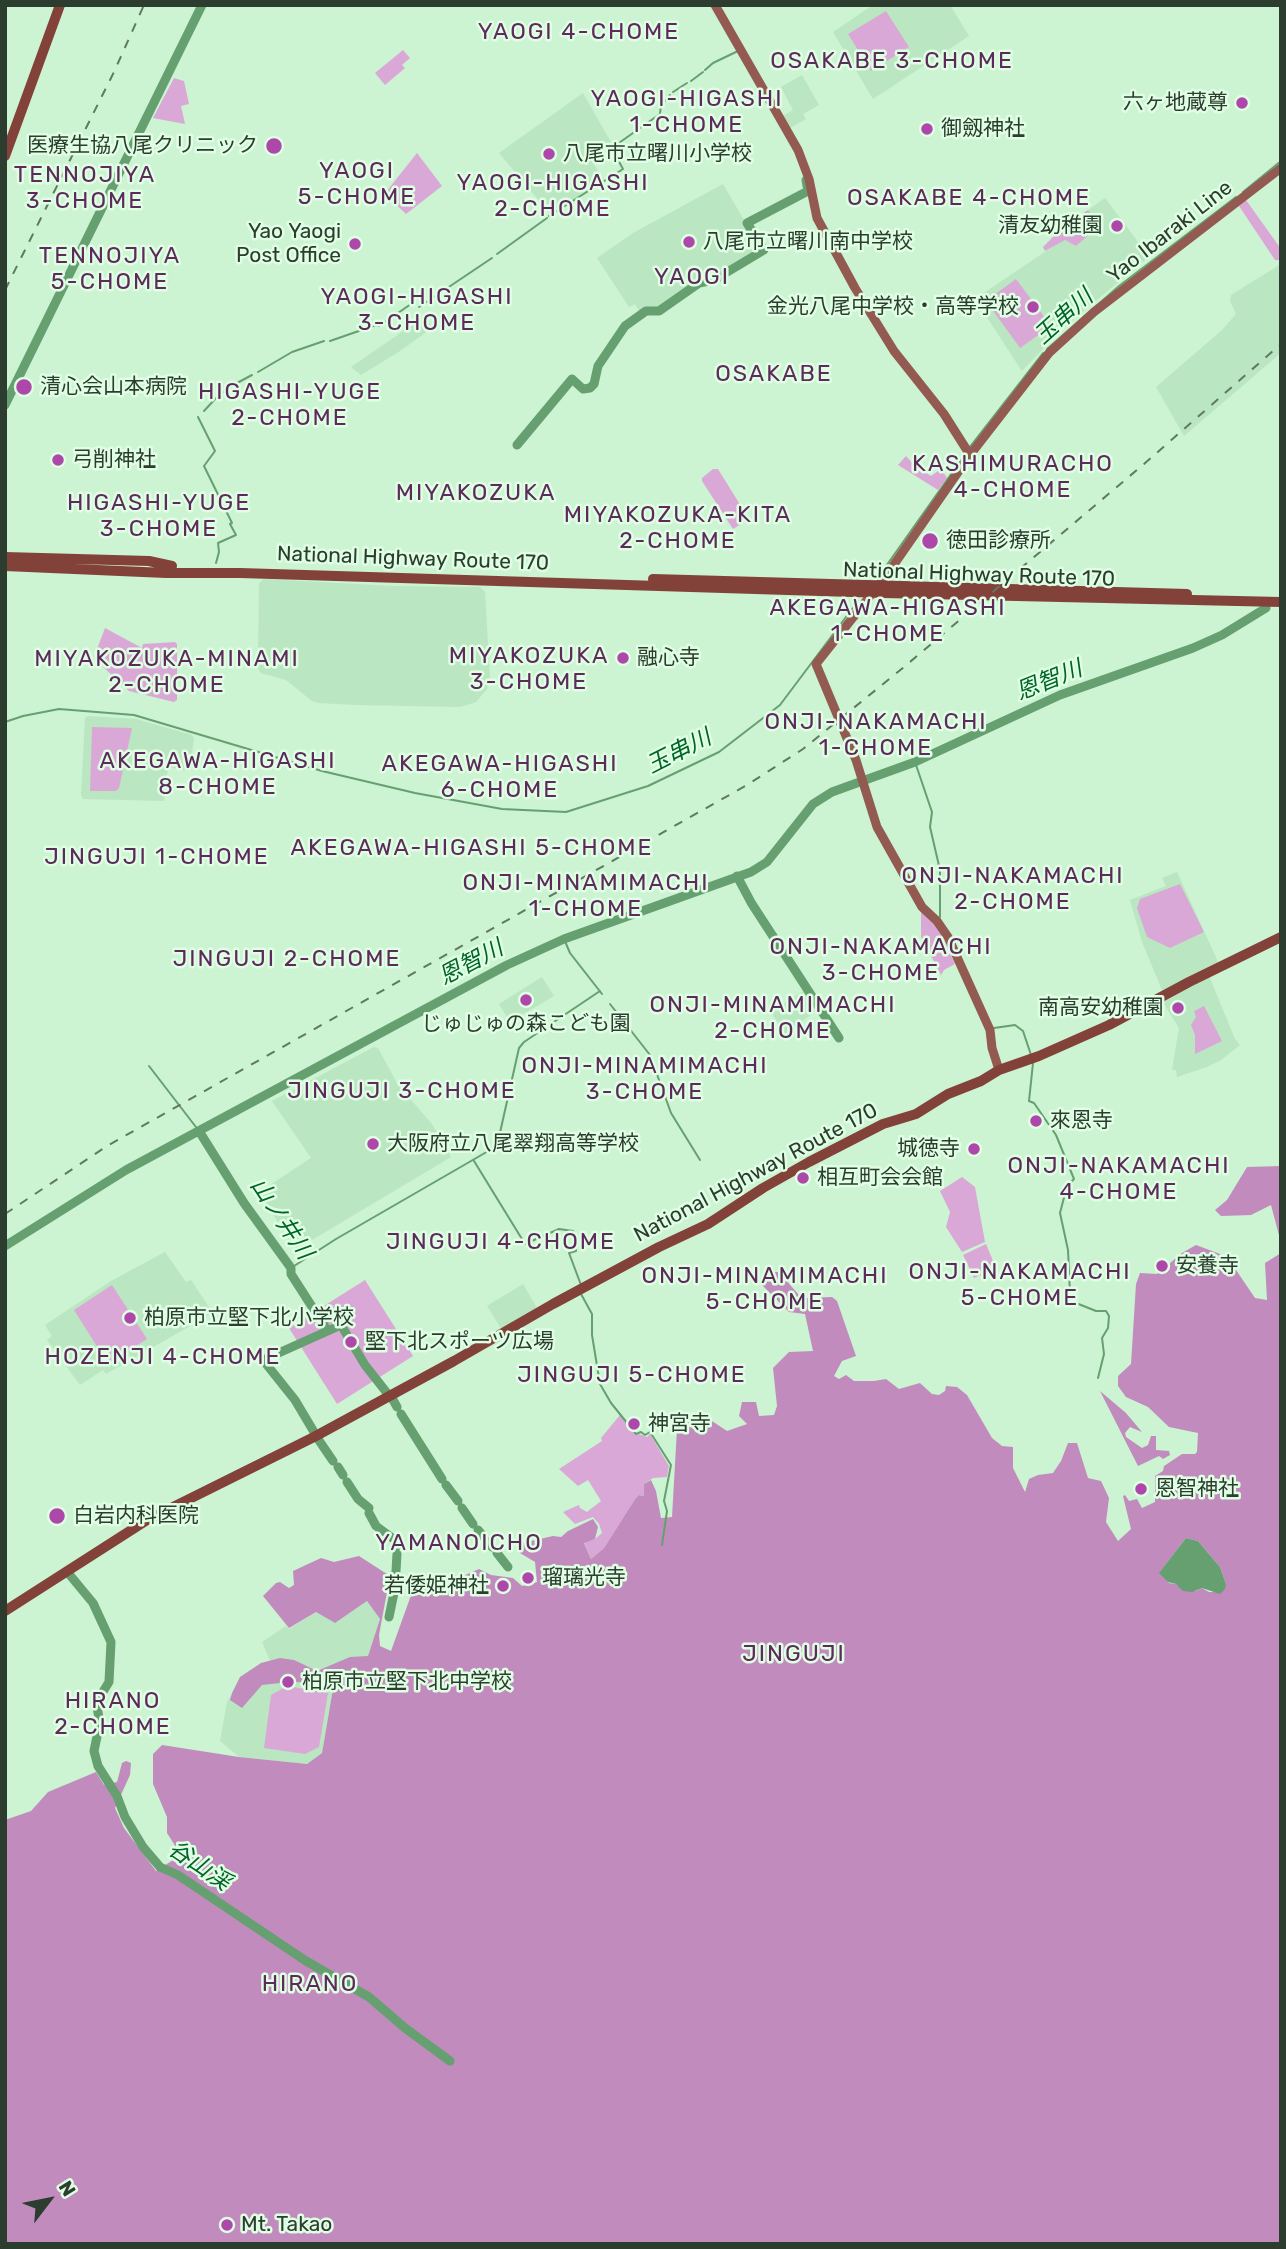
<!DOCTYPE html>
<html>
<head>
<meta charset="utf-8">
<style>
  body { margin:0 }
  #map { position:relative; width:1286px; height:2249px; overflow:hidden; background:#ccf3d2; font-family:Rubik,sans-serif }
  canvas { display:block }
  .frame { position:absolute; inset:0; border:7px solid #2c3c2f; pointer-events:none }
  .north { position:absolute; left:14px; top:2165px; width:70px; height:70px; -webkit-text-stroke:5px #dffee3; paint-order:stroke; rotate:58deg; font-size:19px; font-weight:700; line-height:28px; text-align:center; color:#2c3c2f }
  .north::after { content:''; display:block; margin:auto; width:24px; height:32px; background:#2c3c2f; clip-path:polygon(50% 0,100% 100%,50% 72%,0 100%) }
</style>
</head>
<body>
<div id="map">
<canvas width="1286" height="2249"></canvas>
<div class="frame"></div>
<div class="north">N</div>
</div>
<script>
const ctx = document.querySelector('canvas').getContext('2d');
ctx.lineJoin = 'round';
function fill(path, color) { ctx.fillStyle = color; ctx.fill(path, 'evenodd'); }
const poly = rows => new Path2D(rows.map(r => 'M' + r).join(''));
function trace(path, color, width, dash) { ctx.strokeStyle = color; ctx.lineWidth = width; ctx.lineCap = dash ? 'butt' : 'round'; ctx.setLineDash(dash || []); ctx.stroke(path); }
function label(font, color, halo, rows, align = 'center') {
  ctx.font = font + ' Rubik,"Noto Sans JP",sans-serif'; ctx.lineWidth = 5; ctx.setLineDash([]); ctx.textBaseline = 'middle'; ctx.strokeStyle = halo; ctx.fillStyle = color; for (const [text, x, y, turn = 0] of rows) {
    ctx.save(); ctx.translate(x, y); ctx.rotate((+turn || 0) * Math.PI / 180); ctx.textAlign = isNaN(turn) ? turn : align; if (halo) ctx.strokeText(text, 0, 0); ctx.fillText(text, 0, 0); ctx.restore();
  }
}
fill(poly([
  [873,5,950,5,969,36,873,99,833,32],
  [802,75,819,105,803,114,806,119,790,128,783,116,793,110,781,87],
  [583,93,612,144,591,160,604,180,561,208,552,216,499,153],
  [723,184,762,251,714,279,698,282,660,309,646,310,640,313,635,304,629,307,597,258,633,233],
  [1105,198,1136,239,1146,259,1062,329,1022,371,975,299,1055,245,1065,240,1076,246,1090,234,1086,230,1097,222,1088,210],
  [1281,264,1281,353,1184,436,1156,387,1222,330,1236,314,1230,301,1231,295],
  [425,316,432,328,400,351,361,375,351,367],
  [264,579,393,586,480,587,485,592,490,677,487,689,476,702,460,707,357,705,318,703,312,701,286,680,261,673,258,669,259,583],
  [88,716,136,719,192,735,194,739,189,771,168,767,164,801,83,799,81,795,85,718],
  [1177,872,1219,964,1165,991,1162,990,1142,942,1130,900,1166,886,1162,878],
  [1209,976,1235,1039,1240,1045,1221,1060,1207,1067,1177,1077,1176,1070,1172,1070,1179,1028,1162,1001],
  [542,977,554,996,510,1022,499,1004],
  [805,990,817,1008,816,1011,785,1034,771,1012],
  [374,1047,378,1048,398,1085,432,1124,451,1157,297,1249,258,1193,311,1158,272,1101],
  [165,1252,186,1282,191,1280,213,1313,106,1374,103,1370,80,1385,47,1340,52,1336,45,1325,111,1281],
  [523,1284,537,1308,502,1330,487,1306],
  [367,1601,380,1619,368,1657,334,1683,322,1753,307,1764,239,1757,220,1741,227,1702,241,1680,271,1663,262,1642,286,1626,289,1629,316,1612,335,1623]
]), '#bae6c1');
fill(poly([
  [886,11,909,47,871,71,848,34],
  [403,50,410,58,402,65,405,68,385,85,375,73],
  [174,78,184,81,189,104,181,106,185,124,153,118],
  [417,153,442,186,406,214,386,195,386,192],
  [1246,200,1281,249,1279,260,1275,260,1239,206],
  [1088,210,1097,222,1087,230,1090,234,1076,246,1065,240,1045,251,1043,247,1067,223],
  [1016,279,1051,326,1020,348,986,301],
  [906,456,914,465,931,476,941,469,947,478,938,490,898,465],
  [713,469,718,469,749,519,733,529,702,481,702,478],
  [105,628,142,648,143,644,175,642,177,644,177,700,174,702,129,691,100,664,107,655,97,649],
  [92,727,132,728,119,788,116,791,90,791],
  [1180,884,1204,932,1170,948,1147,937,1137,908,1140,899],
  [921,911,934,922,942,935,955,964,944,970,941,975,921,937],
  [1204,1006,1222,1041,1195,1054,1195,1035,1191,1025,1196,1017,1194,1011],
  [962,1177,975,1187,985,1242,962,1252,946,1227,950,1212,940,1191],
  [986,1244,996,1268,974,1278,963,1255],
  [365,1280,413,1356,337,1404,289,1328],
  [112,1285,147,1339,108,1364,74,1310],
  [620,1415,636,1435,639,1434,647,1437,650,1434,669,1466,667,1477,653,1478,644,1484,644,1496,639,1495,635,1499,604,1548,591,1559,584,1542,595,1539,602,1533,599,1524,593,1517,575,1524,563,1512,579,1505,580,1508,587,1512,601,1501,588,1480,578,1486,559,1469,602,1441,601,1438],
  [287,1686,328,1693,319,1747,305,1754,264,1748,271,1695]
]), '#daa8d6');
fill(poly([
  [1281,1166,1281,1243,1271,1205,1251,1215,1221,1216,1215,1210,1227,1200,1247,1167],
  [1196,1245,1220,1254,1234,1267,1255,1298,1267,1300,1265,1263,1281,1253,1281,2244,5,2244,5,1820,31,1811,48,1792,96,1772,104,1785,117,1782,122,1763,126,1761,131,1763,130,1775,115,1808,124,1828,156,1871,181,1855,167,1833,167,1817,153,1784,153,1754,162,1745,239,1757,307,1764,322,1753,334,1683,290,1682,262,1685,242,1708,230,1700,232,1693,240,1677,261,1663,280,1658,294,1660,317,1671,350,1657,368,1656,380,1619,367,1601,335,1623,316,1612,289,1628,263,1596,276,1583,280,1582,289,1588,294,1585,293,1571,321,1558,334,1562,359,1556,390,1576,379,1635,380,1646,391,1651,414,1587,432,1590,450,1584,453,1575,461,1577,479,1569,491,1575,513,1578,522,1586,537,1582,535,1562,520,1553,522,1543,553,1536,561,1537,568,1531,593,1519,598,1527,595,1539,584,1543,591,1559,604,1548,635,1499,639,1495,644,1496,644,1484,651,1480,656,1491,661,1518,672,1517,677,1429,688,1422,709,1419,727,1431,747,1424,739,1416,742,1402,756,1402,759,1416,774,1415,777,1406,773,1368,789,1352,813,1351,805,1314,789,1312,760,1283,764,1274,774,1272,779,1272,798,1294,805,1298,832,1297,837,1301,856,1356,842,1361,834,1376,839,1379,846,1375,854,1381,874,1381,886,1379,899,1389,920,1383,932,1394,939,1395,945,1391,946,1386,957,1387,967,1395,992,1438,1002,1446,1013,1447,1013,1468,1025,1492,1029,1479,1038,1475,1053,1473,1061,1461,1068,1443,1077,1443,1088,1478,1101,1481,1109,1498,1106,1522,1118,1541,1131,1529,1123,1496,1125,1495,1129,1501,1137,1499,1142,1508,1155,1502,1155,1476,1163,1471,1164,1466,1182,1454,1195,1454,1197,1452,1198,1433,1169,1427,1148,1407,1126,1397,1118,1386,1118,1376,1131,1364,1136,1284,1140,1273,1157,1274,1182,1253],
  [1186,1538,1198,1541,1220,1567,1226,1584,1215,1592,1209,1592,1202,1588,1195,1591,1176,1584,1169,1583,1160,1572],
  [1100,1391,1126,1413,1142,1432,1130,1427,1125,1433,1126,1437,1142,1448,1148,1445,1151,1436,1156,1436,1156,1450,1169,1451,1170,1455,1163,1459,1159,1456,1138,1466]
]), '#c18cbd');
fill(poly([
  [1186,1538,1198,1541,1220,1567,1226,1584,1225,1589,1220,1594,1202,1588,1192,1592,1183,1591,1176,1584,1168,1582,1159,1573]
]), '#669f70');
trace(poly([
  [705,70,713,63,738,51],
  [691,81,703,72],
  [673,92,687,83],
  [616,145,660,114,661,105,670,95],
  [1243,192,1281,161],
  [549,216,623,169,612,149],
  [497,254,547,218],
  [419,307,492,258],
  [330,341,376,325,379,326,411,304],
  [1047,349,1119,286,1236,197],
  [258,372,292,352,324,341],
  [237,383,252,375],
  [219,395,234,385],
  [204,411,216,398],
  [198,417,215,451,204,466,232,523,230,524,236,535,218,543,219,552,216,563],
  [969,448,1043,353],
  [884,569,966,453],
  [5,722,23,716,59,709,134,715,322,771,415,793,502,809,566,812,648,786,719,752,780,705,858,601],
  [915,762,932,812,930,827,940,870,940,917],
  [564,939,570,953,602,994],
  [610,1004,650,1055,671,1113,700,1160],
  [994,1028,1015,1025,1023,1031,1031,1055],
  [1033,1063,1029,1101,1034,1103,1056,1135,1074,1179,1067,1186,1060,1213,1068,1250,1070,1293,1076,1303,1096,1311,1106,1311,1109,1316,1108,1328,1102,1338,1104,1354,1098,1378],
  [149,1066,199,1131],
  [474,1161,525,1244,559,1229,573,1231,576,1251,569,1253,581,1285],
  [291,1268,336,1239,497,1146,519,1048,524,1042,600,991],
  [581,1294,592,1314,592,1335,600,1384,611,1403,636,1434,641,1432,645,1435,650,1432,671,1465,664,1501,667,1511,662,1545]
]), '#669f70', 2);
trace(poly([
  [5,405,202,5],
  [517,445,572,379,583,389,590,388,594,384,598,366,625,326,646,311,659,311,699,283,714,280,764,250,747,223,808,191,806,180],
  [737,876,752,904,839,1038],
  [199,1131,244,1203,291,1268,291,1274,327,1330],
  [5,1246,126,1170,507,965,564,939,751,872,767,862,813,804,832,792,915,762,1060,695,1193,648,1222,635,1266,608],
  [392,1398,397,1407],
  [401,1414,442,1479],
  [314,1432,295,1400,263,1360,341,1325,365,1365,387,1393],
  [318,1439,333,1461],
  [338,1467,343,1475],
  [347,1482,358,1499,369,1508],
  [446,1485,458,1501],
  [462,1508,473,1524],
  [369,1513,376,1526,395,1540,397,1546],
  [478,1530,483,1536],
  [488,1542,492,1547],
  [497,1553,508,1567],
  [69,1574,93,1603,111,1642,109,1682,96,1703,100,1722,94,1751,98,1766,117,1796,125,1817,143,1847,160,1867,178,1875,306,1961,369,1997,405,2028,450,2061],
  [389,1617,395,1588,397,1554]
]), '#669f70', 9);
trace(poly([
  [715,5,798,150,809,179,817,218,855,288,894,351,944,414,970,455],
  [999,1070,992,1048,990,1030,948,937,937,921,922,907,877,827,856,760,816,664,886,576,970,455,1049,353,1094,312,1281,168]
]), '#935a51', 9);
trace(poly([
  [5,156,60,5],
  [5,557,149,561,172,566],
  [5,566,166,573,240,573,884,593,1281,602],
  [653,579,1187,594],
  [5,1611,147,1520,314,1437,454,1361,553,1304,659,1247,708,1224,763,1188,809,1162,883,1124,916,1114,948,1094,981,1081,999,1070,1039,1056,1109,1025,1189,982,1281,937]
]), '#834239', 10);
trace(poly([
  [5,290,114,72,144,5],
  [5,1214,107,1146,747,785,803,749,904,667,1144,464,1281,344]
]), '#607864', 2, [9, 9]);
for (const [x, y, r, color] of [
  [1242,103,7,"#ae47aa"],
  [927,129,7,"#ae47aa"],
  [274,146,9,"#ae47aa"],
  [549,154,7,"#ae47aa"],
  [1117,226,7,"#ae47aa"],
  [689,242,7,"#ae47aa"],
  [355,244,7,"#ae47aa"],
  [1033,307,7,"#ae47aa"],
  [24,387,9,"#ae47aa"],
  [58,460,7,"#ae47aa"],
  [930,541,9,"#ae47aa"],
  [623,658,7,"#ae47aa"],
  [526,1000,7,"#ae47aa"],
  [1178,1008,7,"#ae47aa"],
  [1036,1121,7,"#ae47aa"],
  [373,1144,7,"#ae47aa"],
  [974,1149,7,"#ae47aa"],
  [803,1178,7,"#ae47aa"],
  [1162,1266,7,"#ae47aa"],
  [130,1318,7,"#ae47aa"],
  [351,1342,7,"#ae47aa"],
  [634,1424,7,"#ae47aa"],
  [1141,1489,7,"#ae47aa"],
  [57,1516,9,"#ae47aa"],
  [528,1578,7,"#ae47aa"],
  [503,1586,7,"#ae47aa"],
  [288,1682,7,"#ae47aa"],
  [227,2225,7,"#ae47aa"]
]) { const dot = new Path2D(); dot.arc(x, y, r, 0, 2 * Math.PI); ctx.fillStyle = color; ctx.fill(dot); trace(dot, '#dffee3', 2.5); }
label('21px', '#2c3c2f', '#dffee3', [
  ["六ヶ地蔵尊",1228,103,"right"],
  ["御劔神社",941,129],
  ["医療生協八尾クリニック",258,146,"right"],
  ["八尾市立曙川小学校",563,154],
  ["清友幼稚園",1103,226,"right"],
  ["Yao Yaogi",341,232,"right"],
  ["Post Office",341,256,"right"],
  ["八尾市立曙川南中学校",703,242],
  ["金光八尾中学校・高等学校",1019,307,"right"],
  ["清心会山本病院",40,387],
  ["弓削神社",72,460],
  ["徳田診療所",946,541],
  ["融心寺",637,658],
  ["南高安幼稚園",1164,1008,"right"],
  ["じゅじゅの森こども園",526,1024,"center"],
  ["來恩寺",1050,1121],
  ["大阪府立八尾翠翔高等学校",387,1144],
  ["城徳寺",960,1149,"right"],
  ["相互町会会館",817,1178],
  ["安養寺",1176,1266],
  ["柏原市立堅下北小学校",144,1318],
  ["堅下北スポーツ広場",365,1342],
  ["神宮寺",648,1424],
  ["恩智神社",1155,1489],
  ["白岩内科医院",73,1516],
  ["瑠璃光寺",542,1578],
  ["若倭姫神社",489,1586,"right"],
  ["柏原市立堅下北中学校",302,1682],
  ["Mt. Takao",241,2225]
], 'left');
label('21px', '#2c3c2f', '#dffee3', [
  ["Yao Ibaraki Line",1170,232,-38],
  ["National Highway Route 170",413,559,2],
  ["National Highway Route 170",979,575,2],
  ["National Highway Route 170",756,1173,-28]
]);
ctx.letterSpacing = '2px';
label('23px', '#5d2b5b', '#dffee3', [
  ["YAOGI 4-CHOME",579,32],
  ["OSAKABE 3-CHOME",892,61],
  ["YAOGI-HIGASHI",687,99],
  ["1-CHOME",687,125],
  ["YAOGI",357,171],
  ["5-CHOME",357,197],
  ["TENNOJIYA",85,175],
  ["3-CHOME",85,201],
  ["YAOGI-HIGASHI",553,183],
  ["2-CHOME",553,209],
  ["OSAKABE 4-CHOME",969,198],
  ["TENNOJIYA",110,256],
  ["5-CHOME",110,282],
  ["YAOGI",692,277],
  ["YAOGI-HIGASHI",417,297],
  ["3-CHOME",417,323],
  ["OSAKABE",774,374],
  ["HIGASHI-YUGE",290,392],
  ["2-CHOME",290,418],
  ["KASHIMURACHO",1013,464],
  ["4-CHOME",1013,490],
  ["MIYAKOZUKA",476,493],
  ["HIGASHI-YUGE",159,503],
  ["3-CHOME",159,529],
  ["MIYAKOZUKA-KITA",678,515],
  ["2-CHOME",678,541],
  ["AKEGAWA-HIGASHI",888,608],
  ["1-CHOME",888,634],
  ["MIYAKOZUKA",529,656],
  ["3-CHOME",529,682],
  ["MIYAKOZUKA-MINAMI",167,659],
  ["2-CHOME",167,685],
  ["ONJI-NAKAMACHI",876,722],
  ["1-CHOME",876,748],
  ["AKEGAWA-HIGASHI",218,761],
  ["8-CHOME",218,787],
  ["AKEGAWA-HIGASHI",500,764],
  ["6-CHOME",500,790],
  ["AKEGAWA-HIGASHI 5-CHOME",472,848],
  ["JINGUJI 1-CHOME",157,857],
  ["ONJI-NAKAMACHI",1013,876],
  ["2-CHOME",1013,902],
  ["ONJI-MINAMIMACHI",586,883],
  ["1-CHOME",586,909],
  ["ONJI-NAKAMACHI",881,947],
  ["3-CHOME",881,973],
  ["JINGUJI 2-CHOME",287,959],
  ["ONJI-MINAMIMACHI",773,1005],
  ["2-CHOME",773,1031],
  ["ONJI-MINAMIMACHI",645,1066],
  ["3-CHOME",645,1092],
  ["JINGUJI 3-CHOME",402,1091],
  ["ONJI-NAKAMACHI",1119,1166],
  ["4-CHOME",1119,1192],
  ["JINGUJI 4-CHOME",501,1242],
  ["ONJI-NAKAMACHI",1020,1272],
  ["5-CHOME",1020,1298],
  ["ONJI-MINAMIMACHI",765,1276],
  ["5-CHOME",765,1302],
  ["HOZENJI 4-CHOME",163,1357],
  ["JINGUJI 5-CHOME",632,1375],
  ["YAMANOICHO",459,1543],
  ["JINGUJI",794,1654],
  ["HIRANO",113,1701],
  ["2-CHOME",113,1727],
  ["HIRANO",310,1984]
]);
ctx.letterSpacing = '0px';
label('italic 23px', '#016328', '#dffee3', [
  ["玉串川",1064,317,-42],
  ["恩智川",1049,681,-22],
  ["玉串川",679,752,-27],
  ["恩智川",471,963,-28],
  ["山ノ井川",281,1219,56],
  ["谷山渓",199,1866,34]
]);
</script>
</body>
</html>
